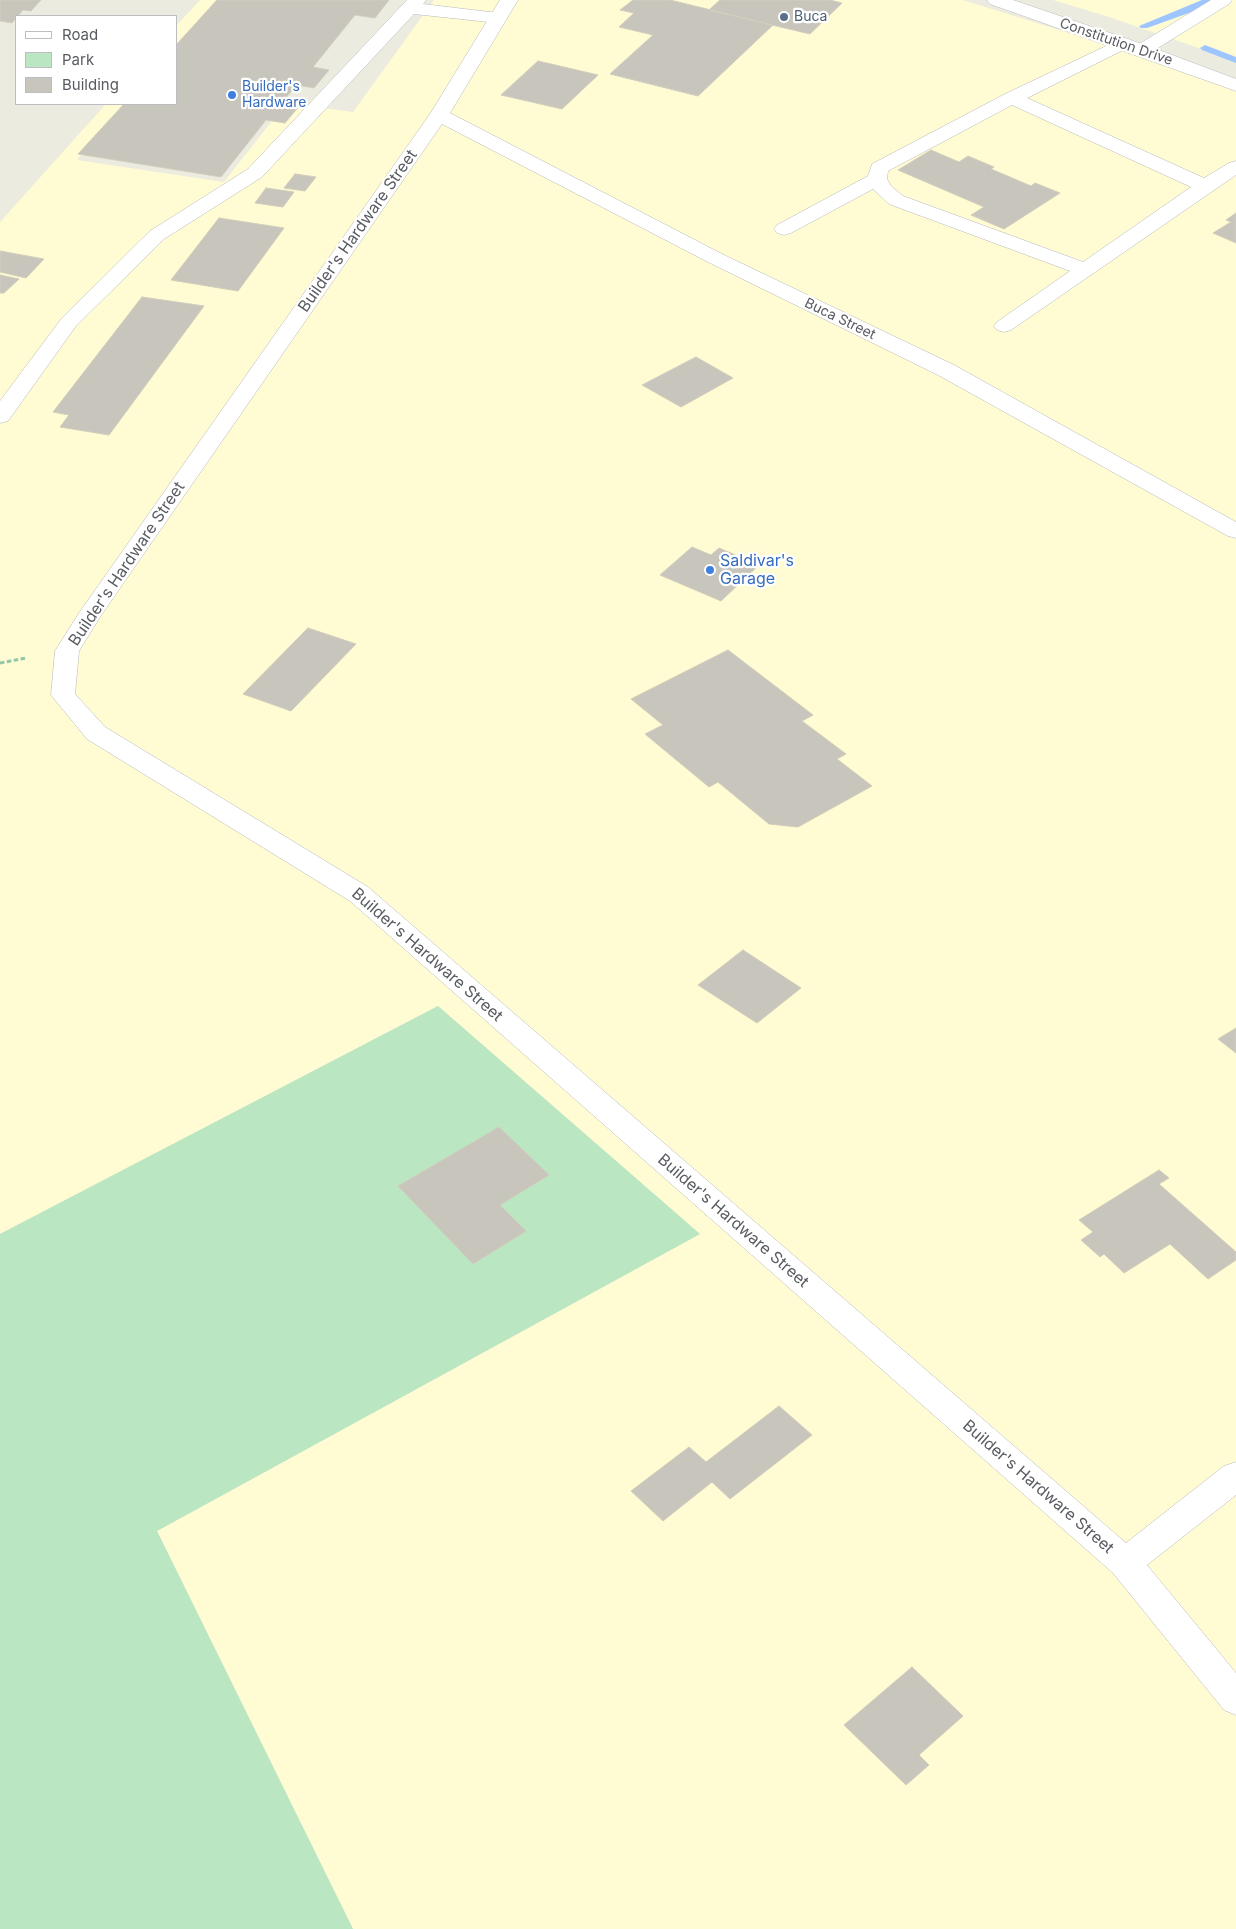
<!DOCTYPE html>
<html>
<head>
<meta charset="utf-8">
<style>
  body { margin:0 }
  #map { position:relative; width:1236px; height:1929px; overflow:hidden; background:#ecebdf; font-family:Inter,sans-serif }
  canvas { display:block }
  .legend { position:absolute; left:15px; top:15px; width:162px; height:90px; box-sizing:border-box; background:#fff; border:1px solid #bcbdc0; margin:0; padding:6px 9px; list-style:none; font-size:15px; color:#585b61 }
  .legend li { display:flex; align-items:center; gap:10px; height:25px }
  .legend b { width:25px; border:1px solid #bcbdc0 }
</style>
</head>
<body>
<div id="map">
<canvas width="1236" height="1929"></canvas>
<ul class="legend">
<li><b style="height:6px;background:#fff"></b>Road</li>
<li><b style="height:14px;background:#bae6c1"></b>Park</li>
<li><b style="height:14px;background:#c7c5bc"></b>Building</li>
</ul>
</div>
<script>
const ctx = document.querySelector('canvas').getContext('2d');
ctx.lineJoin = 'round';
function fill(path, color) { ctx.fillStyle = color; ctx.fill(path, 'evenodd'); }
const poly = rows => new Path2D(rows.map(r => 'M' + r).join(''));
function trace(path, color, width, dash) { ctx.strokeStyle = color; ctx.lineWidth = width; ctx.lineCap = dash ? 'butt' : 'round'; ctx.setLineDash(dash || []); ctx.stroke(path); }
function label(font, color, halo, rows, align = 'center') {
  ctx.font = font + ' Inter,sans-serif'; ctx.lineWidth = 4.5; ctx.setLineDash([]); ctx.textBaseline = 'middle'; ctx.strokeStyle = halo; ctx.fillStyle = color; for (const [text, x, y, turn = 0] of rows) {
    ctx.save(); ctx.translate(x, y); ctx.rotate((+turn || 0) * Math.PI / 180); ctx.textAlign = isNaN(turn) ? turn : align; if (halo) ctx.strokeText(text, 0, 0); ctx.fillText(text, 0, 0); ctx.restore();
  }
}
fill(poly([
  [200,0,216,0,176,46,176,26],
  [434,0,963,0,1082,37,1236,91,1236,1929,353,1929,157,1531,700,1234,438,1006,0,1234,0,222,106,104,125,104,77,160,224,182,286,103,353,112],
  [1053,0,1236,0,1236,61,1109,17]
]), '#fffbd2');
fill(poly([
  [438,1006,700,1234,157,1531,353,1929,0,1929,0,1234]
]), '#bae6c1');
fill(poly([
  [1202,0,1214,0,1200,9,1147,28,1141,28,1139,26,1202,0],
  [1205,45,1236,57,1236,63,1202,50,1200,48,1205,45]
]), '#9dc5ff');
const building = poly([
  [0,0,41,0,31,11,23,10,12,23,0,21,0,0],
  [217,0,389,0,375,18,355,15,313,67,329,70,314,88,297,85,282,102,300,105,285,123,266,120,221,177,78,154,124,104,176,104,176,45,217,0],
  [633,0,670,0,773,25,698,96,610,74,653,35,619,27,634,13,620,10,633,0],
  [720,0,830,0,842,3,810,34,709,10,720,0],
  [538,61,598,75,562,109,501,95,538,61],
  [931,150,959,162,968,156,994,167,991,169,1031,186,1035,183,1060,193,1004,229,971,215,984,207,898,170,931,150],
  [295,174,316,177,305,191,284,188,295,174],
  [266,188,294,192,283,207,255,203,266,188],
  [1236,213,1236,243,1213,233,1231,222,1226,220,1236,213],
  [219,218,284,228,238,291,171,280,219,218],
  [0,251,44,259,26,278,0,272,0,251],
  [0,275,19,279,4,293,0,293,0,275],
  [142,297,204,306,109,435,60,427,69,415,53,412,142,297],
  [696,357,733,378,681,407,642,385,696,357],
  [692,547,711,555,719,548,759,565,721,601,660,575,692,547],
  [308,628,356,644,291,711,243,694,308,628],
  [728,650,813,715,802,721,846,754,837,759,872,786,798,827,769,824,718,782,709,787,645,734,663,725,631,699,728,650],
  [743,950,801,988,757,1023,698,985,743,950],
  [1236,1028,1236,1053,1218,1039,1236,1028],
  [499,1127,549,1175,500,1205,526,1231,473,1264,398,1186,499,1127],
  [1159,1170,1169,1178,1159,1184,1236,1252,1236,1260,1208,1279,1170,1244,1124,1273,1104,1254,1100,1257,1081,1240,1093,1232,1079,1220,1159,1170],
  [779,1406,812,1435,730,1499,712,1482,663,1521,631,1491,689,1447,706,1462,779,1406],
  [912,1667,963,1716,919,1755,929,1765,906,1785,844,1725,912,1667]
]);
fill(building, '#c7c5bc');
trace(building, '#d1cebd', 1);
const lane = poly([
  [407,0,426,0,423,4,498,13,504,14,507,18,504,22,498,23,414,14,262,177,164,239,76,326,8,421,0,423,0,401,62,318,150,231,248,169,407,0],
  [1123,38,1129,39,1132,43,1129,47,1027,98,1204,178,1229,163,1236,161,1236,175,1011,330,1004,332,997,330,994,326,997,322,1070,271,889,204,873,189,791,233,784,235,777,233,774,229,777,225,868,176,872,164,1005,94,1123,38],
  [1012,105,1191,187,1083,262,903,196,891,186,887,179,888,171,1012,105]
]);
const street = poly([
  [500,0,518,0,450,113,722,254,954,365,1236,522,1236,538,1228,536,938,375,708,262,442,124,102,614,79,651,75,694,105,727,368,887,1126,1543,1224,1466,1236,1462,1236,1495,1147,1565,1236,1673,1236,1715,1224,1710,1113,1573,350,901,87,739,51,695,55,651,79,613,430,114,500,0],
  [1211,0,1232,0,1229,4,1148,54,1142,55,1136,54,1133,50,1136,46,1211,0]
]);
const secondary = poly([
  [987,0,1013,0,1148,46,1236,79,1236,91,990,4,987,0]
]);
trace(lane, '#b7b9bf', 1);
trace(street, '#b7b9bf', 1);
trace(secondary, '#babcc4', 1);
trace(poly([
  [0,663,26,658]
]), '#93c6a9', 3, [4.5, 2.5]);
fill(lane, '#fff');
fill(street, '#fff');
fill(secondary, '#fff');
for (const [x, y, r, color] of [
  [784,17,5,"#5c6f8a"],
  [232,95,5,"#3f7fe0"],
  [710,570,5,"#3f7fe0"]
]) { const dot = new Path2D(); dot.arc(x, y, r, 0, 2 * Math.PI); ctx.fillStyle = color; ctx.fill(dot); trace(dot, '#fff', 2); }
label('14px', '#4e5e75', '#fff', [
  ["Buca",794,17]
], 'left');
label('14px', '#585b61', '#fff', [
  ["Constitution Drive",1116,42,19],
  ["Buca Street",840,319,26]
]);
label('14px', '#366cbe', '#fff', [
  ["Builder's",242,87],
  ["Hardware",242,103]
], 'left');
label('16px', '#585b61', '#fff', [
  ["Builder's Hardware Street",358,231,-55],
  ["Builder's Hardware Street",127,564,-56],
  ["Builder's Hardware Street",427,955,41],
  ["Builder's Hardware Street",733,1221,41],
  ["Builder's Hardware Street",1038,1487,41]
]);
label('16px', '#366cbe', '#fff', [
  ["Saldivar's",720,561],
  ["Garage",720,579]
], 'left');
</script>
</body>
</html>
